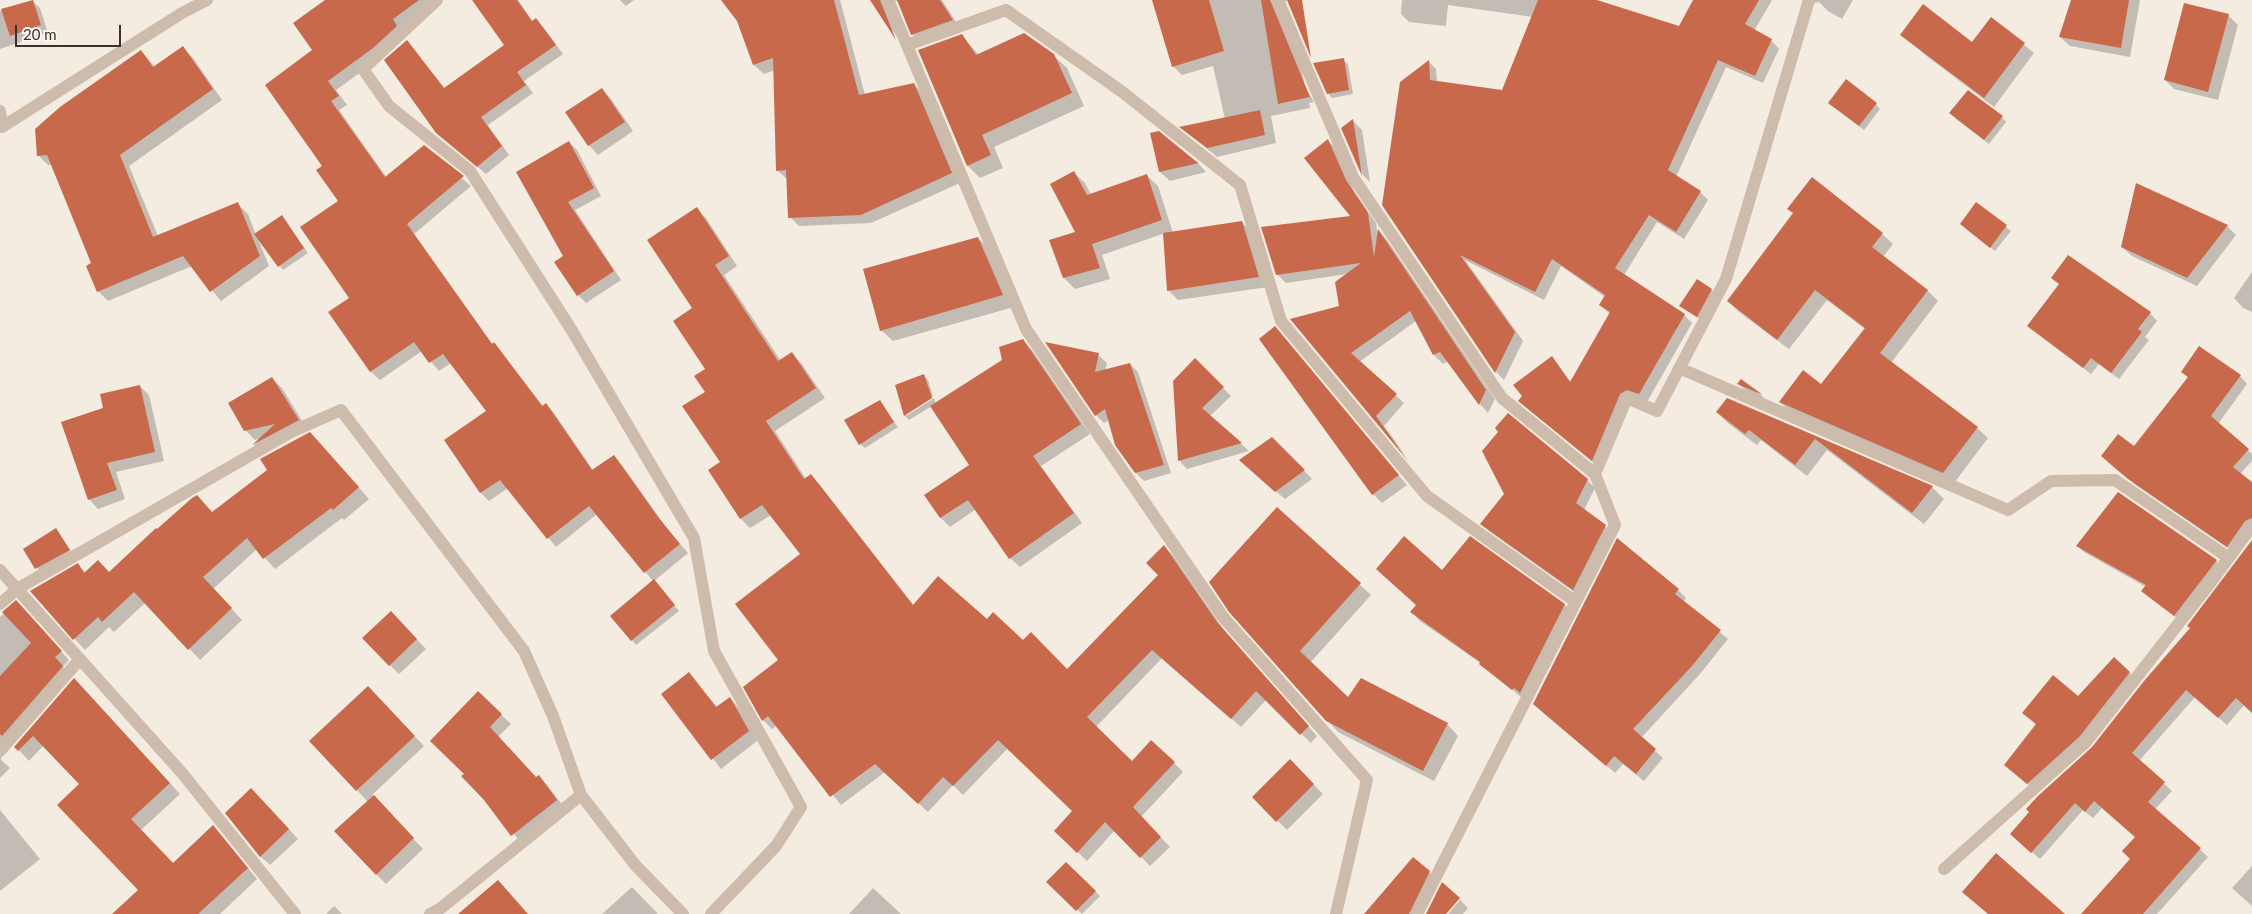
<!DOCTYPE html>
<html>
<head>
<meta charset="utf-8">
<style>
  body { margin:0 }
  #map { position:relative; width:2252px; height:914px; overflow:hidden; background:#f4ebe1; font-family:Lato,sans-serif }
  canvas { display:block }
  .scale { position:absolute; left:15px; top:25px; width:106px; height:22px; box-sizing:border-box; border:2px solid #3b302b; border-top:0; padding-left:6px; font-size:15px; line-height:18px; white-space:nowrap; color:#3b302b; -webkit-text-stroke:4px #fbf5ee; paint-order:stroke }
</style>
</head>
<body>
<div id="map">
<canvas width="2252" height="914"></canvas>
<div class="scale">20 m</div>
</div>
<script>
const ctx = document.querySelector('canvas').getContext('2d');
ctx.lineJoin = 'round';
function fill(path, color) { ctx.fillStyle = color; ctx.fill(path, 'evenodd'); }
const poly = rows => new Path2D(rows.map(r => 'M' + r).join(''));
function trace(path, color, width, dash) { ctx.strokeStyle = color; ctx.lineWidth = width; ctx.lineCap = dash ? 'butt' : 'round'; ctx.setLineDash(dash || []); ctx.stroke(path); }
fill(poly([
  [327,0,439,0,382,57,336,90,347,105,339,110,387,178,424,146,471,186,414,234,493,345,502,353,543,406,546,404,554,413,593,470,614,456,622,465,666,527,688,553,654,581,679,611,636,645,612,616,653,581,597,514,556,547,508,488,489,501,481,493,488,412,451,363,439,371,422,351,380,380,371,372,330,312,351,298,339,201,324,166,314,50],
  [474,0,518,0,533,22,536,20,544,28,563,54,524,81,533,93,488,125,509,155,486,174,437,132,407,41,445,89,506,46],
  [620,0,634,0,626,6],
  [722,0,840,0,865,95,914,84,923,94,960,183,871,223,799,226,790,217,788,180,777,170,775,70,764,74,754,65,739,20],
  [871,0,942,0,961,30,922,44,912,34,899,1,895,1,903,45],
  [1154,0,1288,0,1280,4,1301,65,1305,87,1314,102,1309,103,1310,108,1271,116,1276,143,1217,157,1182,128,1225,119,1213,66,1182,75,1173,66],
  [1402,0,1594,0,1680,27,1694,0,1772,0,1754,31,1771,40,1779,49,1763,83,1726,67,1676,177,1700,192,1708,200,1684,239,1657,222,1624,275,1684,315,1692,323,1647,402,1628,403,1600,468,1528,409,1552,358,1571,382,1610,314,1600,305,1605,297,1561,266,1544,300,1465,260,1523,341,1504,380,1496,372,1383,205,1428,61,1436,69,1437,82,1503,92,1533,17,1448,5,1446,26,1409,22,1401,14],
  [1810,0,1853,0,1842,19,1828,11,1819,2,1814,3],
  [2072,0,2140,0,2130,57,2070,46,2060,37],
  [32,1,40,8,48,33,0,49,0,11],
  [2228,15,2238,25,2218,100,2174,89,2165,80],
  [1991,18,2034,53,1994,107,1924,54,1915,45,1972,44],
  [962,36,979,55,1053,55,1067,68,1084,106,994,147,1003,168,980,178,968,166],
  [183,48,193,58,222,100,129,166,158,236,238,204,248,214,256,235,282,217,308,253,283,270,258,239,269,266,221,301,192,266,108,301,98,291,93,264,52,165,48,165,38,155,141,51,155,67],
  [1343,60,1348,64,1353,94,1332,98,1328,93],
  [602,89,611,99,633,131,598,155,589,145],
  [1876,104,1880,109,1864,130,1834,107],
  [2002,117,2006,122,1989,144,1955,118],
  [1353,121,1362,130,1370,182,1363,175,1343,129],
  [1158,132,1198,163,1206,172,1170,181,1160,172],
  [1328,141,1337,149,1354,191,1376,223,1378,236,1379,232,1387,240,1495,399,1488,413,1480,404,1448,361,1443,364,1434,355,1416,321,1359,362,1404,403,1384,426,1407,457,1292,320,1341,307,1347,274,1286,283,1277,274,1353,217],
  [569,142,577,150,601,196,575,210,621,280,586,303,578,295,564,257],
  [1074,173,1085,183,1091,195,1147,176,1158,186,1173,233,1242,222,1251,232,1268,287,1178,300,1168,290,1165,233,1102,255,1110,279,1075,289,1064,278,1076,232],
  [2137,185,2227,226,2236,235,2197,286,2132,256,2122,247],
  [1977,204,2011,231,1995,251,1966,229],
  [696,209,706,218,737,266,724,275,781,361,792,354,801,363,825,398,775,431,806,479,810,476,820,485,914,606,987,620,1067,671,1159,575,1164,546,1173,555,1226,633,1317,736,1311,743,1266,700,1241,727,1162,658,1096,727,1132,763,1174,763,1183,772,1141,817,1170,847,1150,866,1115,830,1087,861,1065,840,1074,811,1008,748,963,795,953,785,928,812,885,772,841,805,777,725,772,729,763,720,780,660,802,554,771,515,750,528,741,519,710,470,722,463,707,392,706,369,694,308],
  [1882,234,1893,244,1883,257,1928,291,1938,301,1891,363,1977,428,1988,438,1954,483,1791,413,1780,402,1822,386,1865,329,1827,300,1789,349,1739,312,1728,301],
  [978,238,990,250,1014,307,893,341,881,330],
  [2252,272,2252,312,2243,308,2234,298],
  [1711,290,1716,294,1702,321,1681,306],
  [2150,313,2157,321,2145,337,2149,340,2119,379,2099,364,2091,374,2028,325],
  [1284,338,1407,485,1382,503,1373,494],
  [1022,340,1032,350,1090,434,1041,466,1082,523,1020,567,1010,558,976,509,950,527,940,517,926,495,971,466,932,406,909,420,905,416,897,386,924,376,928,380,933,396,906,413,906,416,934,398,936,404,1004,360,1000,348],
  [1047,344,1098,355,1107,363,1105,371,1130,364,1138,372,1171,473,1144,481,1136,473,1109,420,1104,423,1096,415],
  [1195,360,1231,396,1210,416,1249,451,1187,469,1179,460],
  [2183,372,2240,376,2247,384,2218,424,2252,454,2252,461,2240,474,2252,484,2252,531,2235,553,2137,486,2110,464,2135,448,2188,378],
  [272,379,282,388,307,429,263,453,254,445,261,438,255,440,245,430],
  [1741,381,1762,396,1767,402,1748,393,1739,384],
  [140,386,149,395,164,461,116,472,125,499,98,509,89,499,104,409],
  [1727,399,1932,487,1944,499,1924,524,1827,450,1807,476,1761,440,1757,445,1729,424,1717,412],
  [879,401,898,427,865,448,860,444],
  [1500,432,1587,480,1595,488,1584,510,1613,533,1581,597,1489,531,1482,524,1506,494],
  [1272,438,1312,479,1285,499,1249,469],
  [321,445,369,499,344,520,342,518,275,569,257,549,213,589,242,620,200,660,146,602,114,632,109,627,85,650,32,591,78,565,86,573,109,574,212,513],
  [1277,509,1371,595,1310,663,1348,698,1447,724,1458,736,1434,781,1338,732,1230,611],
  [56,530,73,554,41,573,25,549],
  [1470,538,1565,605,1573,614,1521,697,1482,664,1420,621,1412,612,1417,605,1377,569,1443,572],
  [2252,541,2252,705,2244,705,2227,725,2195,697,2139,761,2172,791,2155,809,2208,857,2157,914,2083,914,2132,859,2136,838,2102,808,2093,818,2083,810,2040,859,2019,841,2191,629],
  [2078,546,2216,561,2222,567,2181,621,2149,597,2143,591,2146,587,2084,552],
  [1678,590,1686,598,1683,602,1728,639,1700,674,1641,738,1663,758,1644,781,1623,764,1615,773,1543,712],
  [16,602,69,660,63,667,71,676,2,755,1,760,10,768,0,778,0,617],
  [400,622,426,649,399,674,390,665],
  [2114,659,2137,680,2035,790,2013,772,2037,725,2023,713,2078,698],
  [689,674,718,708,730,698,739,708,758,740,721,769,663,694],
  [84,690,180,794,141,830,173,864,213,826,257,879,220,914,114,914,139,890,81,784,44,745,29,761,16,747],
  [478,693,511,724,498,737,537,779,539,777,548,786,566,810,522,844,465,774],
  [377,697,424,746,372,795,423,849,386,884,376,874,368,802,311,741],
  [1290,761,1323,794,1287,830,1254,797],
  [261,799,298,839,270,865,260,856],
  [0,810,40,859,0,891],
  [1066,863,1100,896,1082,914,1048,882],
  [2252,866,2252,906,2232,888],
  [1429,872,1438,882,1422,914,1384,914],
  [632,887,658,914,602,914],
  [873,888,901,914,849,914],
  [1460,900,1468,908,1463,914,1448,914],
  [334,906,342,914,326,914]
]), '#0003');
fill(poly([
  [33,0,41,25,10,36,1,9],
  [325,0,419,0,393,19,397,26,373,48,328,81,339,96,331,101,385,177,424,145,464,176,407,224,492,344,494,342,542,406,546,403,592,470,614,455,658,517,680,544,644,573,589,506,547,539,500,480,480,493,444,440,486,411,443,354,429,363,414,342,370,372,328,312,349,298,300,227,338,201,316,170,322,166,265,85,312,50,293,23],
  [472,0,517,0,532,21,536,18,556,45,517,72,526,85,481,117,502,146,477,167,436,133,384,60,407,40,444,88,504,45],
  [721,0,834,0,859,95,914,83,952,173,861,215,788,218,786,170,776,171,773,58,753,65,737,21],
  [870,0,880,0,896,40],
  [897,0,940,0,953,20,911,35],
  [1152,0,1209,0,1224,51,1172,67],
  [1261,0,1270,0,1310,97,1278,104],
  [1287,0,1302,0,1311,58],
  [1538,0,1597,0,1679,26,1693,0,1759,0,1745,24,1772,39,1755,76,1718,60,1668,170,1701,191,1676,232,1649,215,1615,268,1685,314,1639,394,1627,390,1620,394,1592,461,1518,401,1522,396,1513,385,1552,356,1570,382,1610,312,1599,305,1605,295,1552,259,1535,292,1460,255,1515,332,1495,373,1382,205,1400,82,1429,60,1430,80,1502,90],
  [2071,0,2129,0,2121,48,2059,37],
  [2184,3,2229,14,2208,92,2164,80],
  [1923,4,1972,42,1991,17,2025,43,1984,98,1900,35],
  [1024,33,1054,54,1072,93,982,135,991,155,967,166,918,50,962,34,976,55],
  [183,46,213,89,120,155,153,237,238,202,260,256,210,292,183,256,97,292,86,266,91,263,47,155,37,156,35,129,60,107,141,50,153,67],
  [1344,58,1349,90,1327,94,1313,63],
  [1846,79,1877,103,1859,126,1828,103],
  [602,88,625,122,588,146,565,112],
  [1968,90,2003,116,1984,140,1949,113],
  [1260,110,1265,135,1207,148,1179,127],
  [1353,119,1362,176,1341,128],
  [1159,131,1198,163,1199,163,1159,172,1150,133],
  [1328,139,1346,180,1368,213,1374,257,1378,229,1486,390,1479,405,1440,352,1433,355,1410,311,1351,353,1397,394,1376,416,1408,461,1290,319,1339,306,1335,282,1361,263,1276,275,1261,227,1350,216,1304,158],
  [569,141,594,188,568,202,614,271,577,296,554,262,563,256,516,172],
  [1074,171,1087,195,1147,174,1162,220,1092,244,1100,268,1063,278,1049,240,1075,232,1050,184],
  [1812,177,1883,233,1872,247,1928,290,1880,353,1978,427,1943,473,1779,402,1803,370,1821,384,1865,328,1815,290,1777,340,1727,301,1793,213,1787,209],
  [2136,183,2228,225,2187,278,2121,247],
  [1976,202,2007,225,1990,248,1960,224],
  [697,207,729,256,715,265,778,361,792,352,816,388,766,421,804,479,811,474,913,605,938,576,987,619,993,612,1023,640,1031,632,1067,669,1158,575,1146,563,1164,545,1217,622,1309,726,1300,735,1256,691,1231,719,1152,650,1087,717,1132,761,1151,740,1175,762,1133,807,1161,837,1140,858,1105,822,1077,853,1054,831,1072,811,998,740,953,786,943,777,918,804,875,764,830,797,768,716,762,721,743,687,778,660,735,604,800,554,762,505,740,519,708,470,720,462,682,406,705,392,694,376,705,369,673,321,692,308,647,240],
  [282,215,304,248,278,267,254,234],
  [1242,221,1259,277,1167,291,1163,233],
  [978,237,1003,295,880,331,863,269],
  [2068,255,2151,312,2138,329,2142,332,2111,373,2091,358,2083,368,2027,326,2059,284,2051,278],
  [1697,279,1712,289,1697,317,1679,306],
  [1275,326,1399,475,1372,495,1259,339],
  [1023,339,1081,424,1033,456,1074,513,1009,559,968,500,940,518,924,495,969,465,930,406,1002,360,999,347],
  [1045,342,1099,353,1095,372,1130,363,1164,465,1135,473,1115,445,1105,409,1095,416],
  [2199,346,2241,375,2211,416,2249,449,2233,467,2252,482,2252,518,2245,521,2227,547,2128,479,2101,456,2118,434,2134,446,2188,377,2181,372],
  [1195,358,1224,387,1202,408,1242,443,1178,461,1173,381],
  [924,374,932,398,904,416,895,385],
  [272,377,299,420,252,445,275,424,244,431,228,403],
  [1741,379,1763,395,1737,384],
  [140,385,155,452,107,463,117,490,88,500,61,422,103,408,100,394],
  [1727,398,1933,486,1912,513,1815,439,1795,465,1749,430,1745,434,1716,412],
  [880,400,894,422,859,445,844,420],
  [1508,413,1588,479,1576,503,1606,525,1573,590,1480,524,1504,494,1482,451,1498,432,1495,428],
  [310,432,359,487,333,510,331,508,263,559,247,538,203,577,232,608,188,650,134,592,102,622,98,617,73,640,30,591,78,563,84,573,98,560,109,572,156,528,157,529,192,498,197,495,212,512,267,470,260,459],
  [1272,437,1305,470,1275,492,1239,460],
  [2118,492,2217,560,2174,616,2141,591,2146,585,2076,546],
  [1277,507,1361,583,1300,651,1348,697,1361,678,1448,723,1423,771,1326,721,1229,612,1209,582],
  [56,528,70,550,35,569,23,549],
  [1404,536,1442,570,1470,536,1565,604,1520,693,1514,688,1512,690,1479,664,1480,662,1410,612,1416,605,1376,569],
  [1617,538,1679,589,1675,594,1721,630,1692,666,1633,729,1656,749,1636,774,1614,756,1606,766,1533,704],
  [2252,540,2252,713,2236,698,2218,718,2186,690,2132,753,2165,782,2148,802,2201,848,2143,914,2081,914,2130,859,2122,851,2135,837,2094,801,2085,812,2075,803,2031,853,2010,834,2029,812,2026,809,2038,796,2092,747,2144,681,2190,628,2187,626],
  [654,579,675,605,631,641,610,616],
  [16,600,62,651,55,657,63,666,2,736,0,734,0,676,31,643,2,612],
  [391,611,417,639,389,666,362,638],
  [2114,657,2130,672,2080,736,2027,784,2004,765,2036,724,2022,713,2053,675,2078,696],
  [689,672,716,707,730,697,749,731,711,760,661,694],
  [74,678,170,783,131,819,173,863,213,825,248,868,198,914,112,914,138,890,57,805,79,784,33,736,18,751,14,747],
  [368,686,415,736,356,791,309,741],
  [478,691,502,714,490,727,536,777,539,775,557,800,511,836,484,800,461,776,464,774,430,741],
  [1290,759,1314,784,1276,822,1252,797],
  [251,788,289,829,260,857,225,813],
  [374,795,414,838,376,875,334,831],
  [1996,853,2065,914,1988,914,1962,892],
  [1413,857,1430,871,1409,914,1364,914],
  [1066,862,1096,891,1076,911,1046,882],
  [498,880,528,914,458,914],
  [1442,882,1460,898,1446,914,1426,914]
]), '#c8694b');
trace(poly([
  [437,0,363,69,389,106,470,171,571,329,694,538,714,651,801,807,776,846,711,914],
  [888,0,1026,329,1223,617,1367,780,1336,914],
  [1278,0,1353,177,1502,398,1595,474],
  [907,45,1006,10,1121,91,1240,185,1281,321,1427,496,1576,602],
  [0,111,2,127,182,13,207,0],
  [1679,368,2008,510,2051,481,2115,480,2229,558],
  [0,570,182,773,295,914],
  [0,604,17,589,291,432,341,410,524,651,553,716,581,795,636,866,683,914],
  [0,751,80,659],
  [1944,869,2086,742,2211,582,2252,526],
  [430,914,441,908,581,795],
  [1417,914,1615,525,1595,474,1627,398,1657,411,1726,279,1809,0]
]), '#cdbbac', 12);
</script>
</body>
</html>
